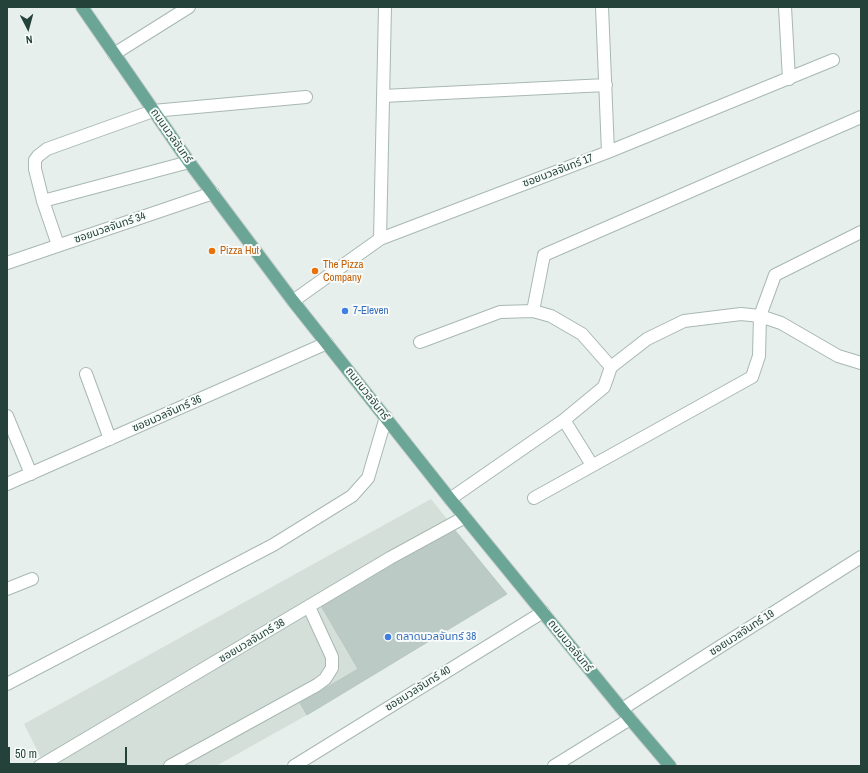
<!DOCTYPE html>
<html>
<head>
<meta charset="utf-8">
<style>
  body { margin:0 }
  #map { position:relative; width:868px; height:773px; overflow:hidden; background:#e6efeb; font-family:"Archivo Narrow",sans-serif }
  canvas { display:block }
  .frame { position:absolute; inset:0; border:8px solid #24423a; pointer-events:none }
  .north { position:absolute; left:8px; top:8px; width:40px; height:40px; -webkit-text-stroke:3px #f7fbf9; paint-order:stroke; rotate:174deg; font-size:11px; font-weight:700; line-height:16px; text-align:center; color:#24423a }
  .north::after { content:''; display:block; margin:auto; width:14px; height:18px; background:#24423a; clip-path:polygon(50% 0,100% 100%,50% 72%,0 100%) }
  .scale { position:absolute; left:8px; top:747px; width:119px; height:18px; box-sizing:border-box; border:2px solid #24423a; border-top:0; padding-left:5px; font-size:12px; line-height:14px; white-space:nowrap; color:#24423a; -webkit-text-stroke:3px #f7fbf9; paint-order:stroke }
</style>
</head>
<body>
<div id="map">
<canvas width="868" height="773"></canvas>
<div class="frame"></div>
<div class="north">N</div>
<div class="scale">50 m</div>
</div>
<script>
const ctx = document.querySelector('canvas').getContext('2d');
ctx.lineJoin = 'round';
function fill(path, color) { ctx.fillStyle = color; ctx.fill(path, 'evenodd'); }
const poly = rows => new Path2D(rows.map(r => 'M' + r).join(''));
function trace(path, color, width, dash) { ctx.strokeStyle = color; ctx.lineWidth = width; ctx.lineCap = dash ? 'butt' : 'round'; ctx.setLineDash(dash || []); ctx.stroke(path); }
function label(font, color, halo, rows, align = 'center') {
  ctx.font = font + ' "Archivo Narrow","Noto Sans Thai",sans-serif'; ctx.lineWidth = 4; ctx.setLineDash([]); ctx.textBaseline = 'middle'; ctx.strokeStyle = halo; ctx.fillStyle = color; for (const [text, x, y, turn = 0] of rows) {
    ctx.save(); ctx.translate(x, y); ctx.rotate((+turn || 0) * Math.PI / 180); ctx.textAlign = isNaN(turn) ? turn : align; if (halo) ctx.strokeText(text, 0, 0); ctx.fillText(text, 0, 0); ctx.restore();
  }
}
fill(poly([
  [431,499,507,594,307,715,216,766,45,766,24,724]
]), '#d4dfda');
const building = poly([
  [451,526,507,594,307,715,300,703,358,669,320,604,451,526]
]);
fill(building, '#bbcac4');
trace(building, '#b8c9c2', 1);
const minor = poly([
  [602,7,608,152],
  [785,7,789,79],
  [114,54,189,7],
  [383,96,606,85],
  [43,201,189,162],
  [380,239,385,7],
  [58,245,43,201,35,169,35,160,38,156,47,149,153,111,306,97],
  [7,263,213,193],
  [293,301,380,239,608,152,833,60],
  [533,311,544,255,861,117],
  [420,342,500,312,533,311,551,316,582,334,611,367],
  [86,374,110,439],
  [7,416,31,474],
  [564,420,592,465],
  [7,484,327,343],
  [534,498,752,377,759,356,760,316,775,275,861,232],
  [450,499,564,420,604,387,611,367,647,339,684,321,741,314,760,316,781,323,838,356,861,363],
  [7,589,32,579],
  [7,684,273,545,352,496,368,478,386,417],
  [622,709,861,557],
  [40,766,390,558,465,517],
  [170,766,317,685,325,679,332,668,332,657,309,607],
  [294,766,543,612],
  [554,766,630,719]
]);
const major = poly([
  [82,7,189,162,293,301,450,499,630,719,670,766]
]);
trace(minor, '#a8b8b2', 14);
trace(major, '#c2cac8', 14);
trace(minor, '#fff', 12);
trace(major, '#6aa596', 12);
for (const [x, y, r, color] of [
  [212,251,4,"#e8710a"],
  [315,271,4,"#e8710a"],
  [345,311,4,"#3f7fe0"],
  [388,637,4,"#3f7fe0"]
]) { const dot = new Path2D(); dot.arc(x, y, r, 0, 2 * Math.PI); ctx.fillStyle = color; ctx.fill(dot); trace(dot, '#f7fbf9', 1.5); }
label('11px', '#24423a', '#f7fbf9', [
  ["ถนนนวลจันทร์",171,136,55],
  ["ซอยนวลจันทร์ 17",558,171,-21],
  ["ซอยนวลจันทร์ 34",110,228,-19],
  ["ถนนนวลจันทร์",367,394,52],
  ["ซอยนวลจันทร์ 36",167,414,-24],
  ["ซอยนวลจันทร์ 19",742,633,-33],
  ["ซอยนวลจันทร์ 38",252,641,-31],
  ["ถนนนวลจันทร์",570,646,51],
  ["ซอยนวลจันทร์ 40",418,689,-32]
]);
label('11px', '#c56008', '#f7fbf9', [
  ["Pizza Hut",220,251],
  ["The Pizza",323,265],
  ["Company",323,278]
], 'left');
label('11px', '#366cbe', '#f7fbf9', [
  ["7-Eleven",353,311],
  ["ตลาดนวลจันทร์ 38",396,637]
], 'left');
</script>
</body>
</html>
